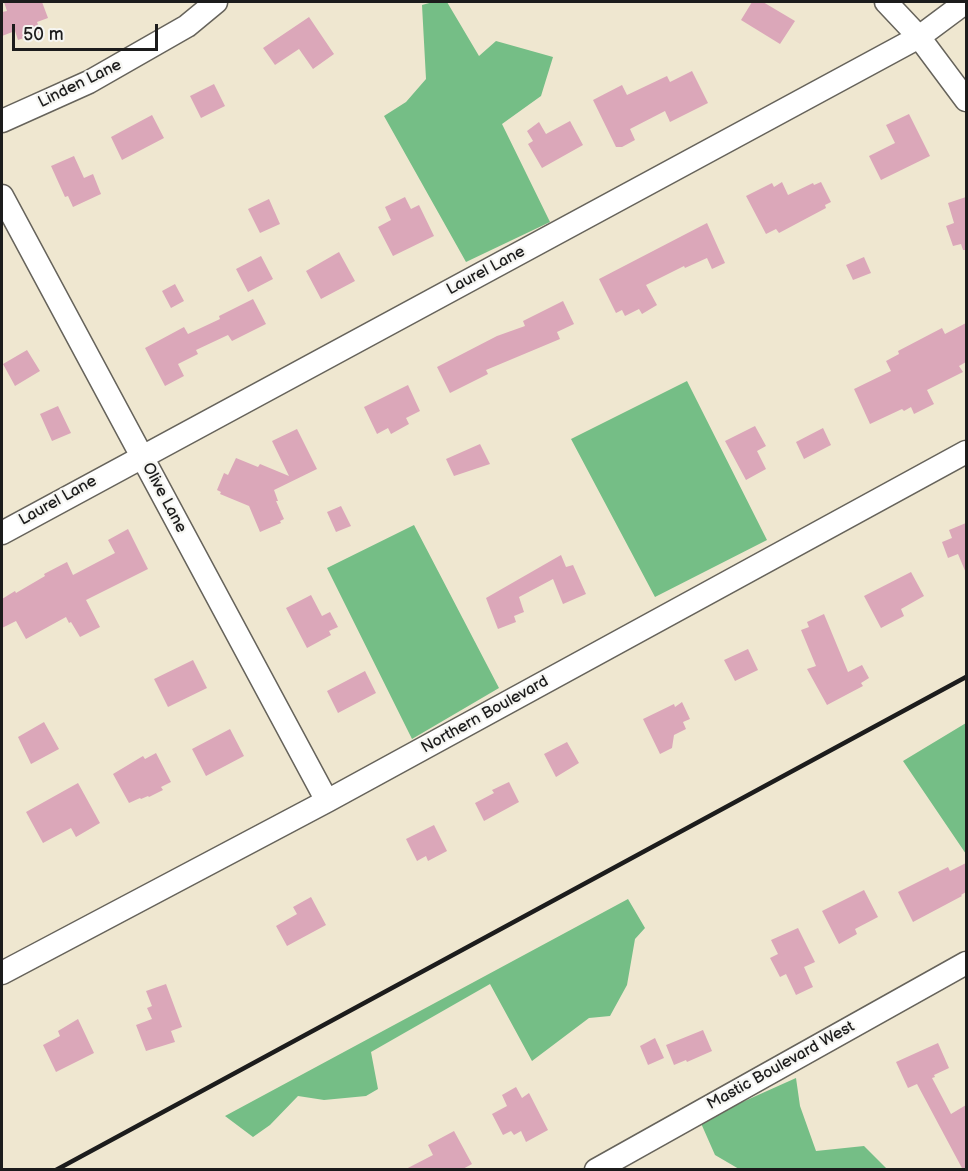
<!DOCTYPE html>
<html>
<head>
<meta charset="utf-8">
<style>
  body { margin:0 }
  #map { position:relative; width:968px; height:1171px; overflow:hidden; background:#efe7d0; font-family:"Balsamiq Sans",sans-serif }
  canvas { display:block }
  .frame { position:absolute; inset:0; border:3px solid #1c1c1c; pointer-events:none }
  .scale { position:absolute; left:12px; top:24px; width:146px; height:27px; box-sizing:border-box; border:3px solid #1c1c1c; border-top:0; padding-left:8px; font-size:18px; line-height:21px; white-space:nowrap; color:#1c1c1c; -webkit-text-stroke:4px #f6f6f2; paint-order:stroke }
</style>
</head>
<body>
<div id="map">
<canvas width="968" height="1171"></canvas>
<div class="frame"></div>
<div class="scale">50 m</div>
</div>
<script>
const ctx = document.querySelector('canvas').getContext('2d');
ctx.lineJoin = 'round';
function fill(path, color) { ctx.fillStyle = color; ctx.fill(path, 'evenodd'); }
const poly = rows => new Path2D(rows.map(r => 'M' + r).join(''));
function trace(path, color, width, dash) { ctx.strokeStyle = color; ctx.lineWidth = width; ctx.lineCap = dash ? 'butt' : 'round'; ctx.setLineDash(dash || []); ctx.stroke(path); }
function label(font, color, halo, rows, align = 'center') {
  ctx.font = font + ' "Balsamiq Sans",sans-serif'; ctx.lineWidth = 4.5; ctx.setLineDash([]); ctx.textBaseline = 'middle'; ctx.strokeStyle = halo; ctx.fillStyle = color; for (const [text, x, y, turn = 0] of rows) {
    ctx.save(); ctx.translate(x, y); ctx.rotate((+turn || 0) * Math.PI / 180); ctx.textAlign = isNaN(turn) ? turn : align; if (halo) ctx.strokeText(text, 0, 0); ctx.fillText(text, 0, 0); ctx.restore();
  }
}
fill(poly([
  [433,2,447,2,479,56,496,41,553,57,541,96,502,124,550,222,466,262,384,116,406,102,426,79,422,5],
  [687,381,767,540,655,597,571,439],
  [414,525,499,688,412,739,327,568],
  [966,723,966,854,903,761],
  [628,899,645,928,635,939,627,985,610,1016,589,1018,532,1061,490,984,371,1052,378,1089,366,1096,324,1100,298,1096,270,1125,253,1137,225,1116],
  [796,1078,800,1106,816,1151,864,1146,887,1169,739,1169,715,1155,700,1121]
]), '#75be86');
fill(poly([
  [4,2,42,2,48,18,37,22,41,32,18,40,15,31,2,36,2,12,7,11],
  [752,2,763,2,795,21,780,44,741,20],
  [309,17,334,54,313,69,299,49,275,65,263,48],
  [692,71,708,103,670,122,665,111,630,129,635,140,622,147,616,147,593,100,622,85,627,95,667,76,670,82],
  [214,84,225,106,201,118,190,96],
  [909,114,930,156,881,180,869,156,895,143,886,125],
  [152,115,164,138,122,160,111,137],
  [570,121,583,145,542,168,528,144,533,141,527,131,539,122,546,134],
  [74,156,84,178,93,174,101,194,73,207,68,196,65,197,51,166],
  [782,182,788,195,813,183,814,185,821,182,831,202,825,205,826,208,779,233,776,229,766,234,746,196,772,183,774,187],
  [405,197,411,209,419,205,434,236,393,256,378,227,391,220,385,207],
  [966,197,966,250,963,250,961,244,953,246,946,226,954,223,948,203],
  [269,199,280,224,260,233,248,209],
  [707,223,725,263,712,269,707,258,685,268,684,266,646,285,657,305,642,314,639,309,625,316,622,310,616,313,599,279],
  [339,252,355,281,321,299,306,271],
  [261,256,273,279,248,292,236,269],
  [864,257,871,273,853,280,846,265],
  [175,284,184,301,171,308,162,291],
  [253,299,266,324,232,341,228,335,196,350,198,354,178,364,184,376,165,386,145,348,184,327,188,334,220,319,219,316],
  [563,301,574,324,557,332,560,339,486,370,488,374,450,393,437,367,497,336,525,326,523,321],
  [966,323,966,362,959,366,963,372,927,390,934,404,914,414,911,407,904,411,902,409,870,424,854,389,891,371,886,361,899,354,898,351,942,328,945,334],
  [27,350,40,371,15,386,3,364],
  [408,385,420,411,406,418,409,424,391,434,388,428,377,434,364,407],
  [58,406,71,433,52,441,40,414],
  [755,426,766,446,757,451,766,469,746,480,725,441],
  [823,428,831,445,804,459,796,442],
  [297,429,317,469,274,490,278,501,276,501,284,519,280,521,281,523,260,532,249,506,220,494,221,492,217,490,224,473,228,475,236,458,258,467,260,464,289,476,272,441],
  [480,444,490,464,454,476,446,459],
  [341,506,351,526,336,532,327,512],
  [966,523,966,573,958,554,948,558,942,542,952,538,949,530],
  [128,529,148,569,86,600,100,627,80,637,71,622,69,623,66,617,26,639,16,621,2,628,2,599,15,591,16,593,45,576,44,574,67,562,73,575,115,553,108,540],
  [561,555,566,567,573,565,586,594,563,604,553,579,519,597,524,612,514,616,516,622,498,629,486,598],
  [911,572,924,596,901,609,904,616,881,628,864,596],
  [311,595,322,616,330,612,338,627,329,631,331,635,307,648,286,608],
  [824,614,848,672,862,665,869,678,861,683,863,686,827,705,807,669,816,666,801,630,809,627,807,622],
  [748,649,758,670,735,681,724,660],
  [193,660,207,688,168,707,154,679],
  [365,671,376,693,338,713,327,691],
  [682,702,690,719,683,722,686,729,674,735,672,748,660,754,643,719,674,704,675,707],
  [44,722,59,749,31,764,18,737],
  [230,729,244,756,206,776,192,749],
  [567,742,579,763,556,777,544,754],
  [156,753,171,782,161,787,163,790,149,797,148,796,141,799,140,798,129,803,113,774,143,756,145,759],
  [509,782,519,802,484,821,475,803,494,793,492,790],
  [78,783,100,823,76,837,71,828,43,843,26,812],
  [434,825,447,851,428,861,426,856,417,861,406,839],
  [966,863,966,892,961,895,962,896,913,922,898,892,948,867,950,871],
  [864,890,878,917,855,929,857,934,839,944,822,911],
  [311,897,326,925,287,946,276,926,297,914,293,907],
  [798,928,815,962,804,967,813,987,796,995,786,974,780,977,770,958,778,954,771,940],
  [166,984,182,1027,171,1031,175,1042,146,1051,136,1025,152,1019,147,1008,152,1006,146,991],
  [78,1019,94,1053,56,1072,43,1045,60,1036,58,1031],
  [703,1030,712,1051,687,1062,686,1060,674,1065,666,1045],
  [655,1038,664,1058,648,1065,640,1046],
  [938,1043,949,1068,934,1075,935,1077,932,1078,951,1114,966,1105,966,1170,963,1170,917,1084,908,1088,896,1062],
  [516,1087,522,1098,529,1093,548,1130,526,1142,521,1131,514,1135,511,1131,503,1135,492,1114,507,1106,502,1095],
  [454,1131,472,1164,461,1170,404,1170,433,1155,428,1145]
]), '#dba7b9');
const minor = poly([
  [886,2,919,37,966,100],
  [2,121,89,82,187,26,216,2],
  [2,196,327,801],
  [2,533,919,37,966,2],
  [2,973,327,801,966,452],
  [596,1170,966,963]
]);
trace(minor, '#66635b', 25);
trace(minor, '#fff', 22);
trace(poly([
  [56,1170,966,677]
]), '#1c1c1c', 4.5);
label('16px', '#1c1c1c', '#f6f6f2', [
  ["Linden Lane",80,84,-26],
  ["Laurel Lane",486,271,-28],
  ["Olive Lane",164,498,62],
  ["Laurel Lane",58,501,-29],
  ["Northern Boulevard",485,715,-29],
  ["Mastic Boulevard West",781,1066,-29]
]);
</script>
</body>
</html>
